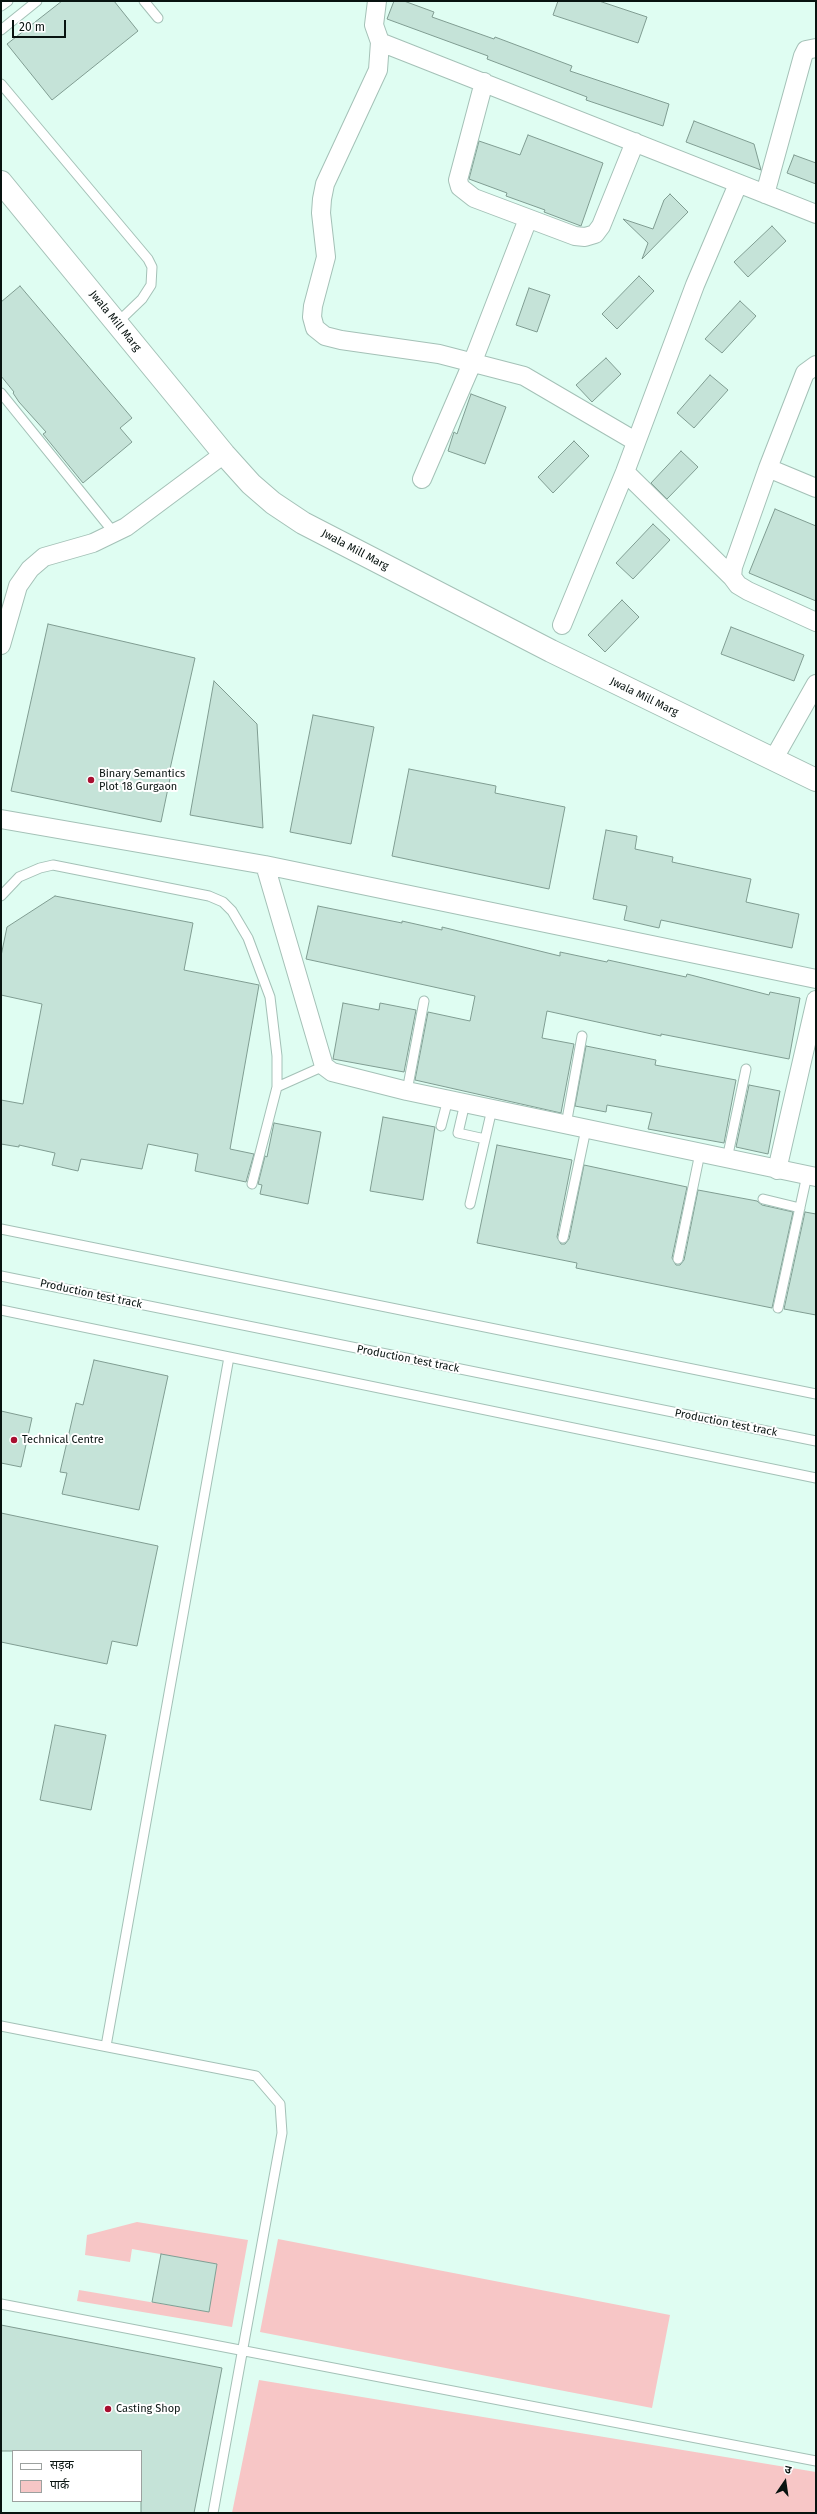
<!DOCTYPE html>
<html>
<head>
<meta charset="utf-8">
<style>
  body { margin:0 }
  #map { position:relative; width:817px; height:2514px; overflow:hidden; background:#dffdf2; font-family:"Fira Sans","Noto Sans Devanagari",sans-serif }
  canvas { display:block }
  .frame { position:absolute; inset:0; border:2px solid #081310; pointer-events:none }
  .legend { position:absolute; left:12px; top:2450px; width:130px; height:52px; box-sizing:border-box; background:#fff; border:1px solid #9ca19f; margin:0; padding:5px 7px; list-style:none; font-size:12px; color:#081310 }
  .legend li { display:flex; align-items:center; gap:8px; height:20px }
  .legend b { width:20px; border:1px solid #9ca19f }
  .north { position:absolute; left:765px; top:2462px; width:40px; height:40px; -webkit-text-stroke:3px #fff; paint-order:stroke; rotate:13deg; font-size:11px; font-weight:700; line-height:16px; text-align:center; color:#081310 }
  .north::after { content:''; display:block; margin:auto; width:14px; height:18px; background:#081310; clip-path:polygon(50% 0,100% 100%,50% 72%,0 100%) }
  .scale { position:absolute; left:12px; top:20px; width:54px; height:18px; box-sizing:border-box; border:2px solid #081310; border-top:0; padding-left:5px; font-size:12px; line-height:14px; white-space:nowrap; color:#081310; -webkit-text-stroke:3px #fff; paint-order:stroke }
</style>
</head>
<body>
<div id="map">
<canvas width="817" height="2514"></canvas>
<div class="frame"></div>
<ul class="legend">
<li><b style="height:5px;background:#fff"></b>सड़क</li>
<li><b style="height:11px;background:#f7c6c6"></b>पार्क</li>
</ul>
<div class="north">उ</div>
<div class="scale">20 m</div>
</div>
<script>
const ctx = document.querySelector('canvas').getContext('2d');
ctx.lineJoin = 'round';
function fill(path, color) { ctx.fillStyle = color; ctx.fill(path, 'evenodd'); }
const poly = rows => new Path2D(rows.map(r => 'M' + r).join(''));
function trace(path, color, width, dash) { ctx.strokeStyle = color; ctx.lineWidth = width; ctx.lineCap = dash ? 'butt' : 'round'; ctx.setLineDash(dash || []); ctx.stroke(path); }
function label(font, color, halo, rows, align = 'center') {
  ctx.font = font + ' "Fira Sans",sans-serif'; ctx.lineWidth = 4; ctx.setLineDash([]); ctx.textBaseline = 'middle'; ctx.strokeStyle = halo; ctx.fillStyle = color; for (const [text, x, y, turn = 0] of rows) {
    ctx.save(); ctx.translate(x, y); ctx.rotate((+turn || 0) * Math.PI / 180); ctx.textAlign = isNaN(turn) ? turn : align; if (halo) ctx.strokeText(text, 0, 0); ctx.fillText(text, 0, 0); ctx.restore();
  }
}
fill(poly([
  [137,2222,248,2240,232,2327,77,2301,79,2290,209,2312,217,2264,132,2249,130,2262,85,2255,87,2235],
  [278,2239,670,2315,652,2408,260,2332],
  [259,2380,816,2472,816,2513,232,2513]
]), '#f7c6c6');
const building = poly([
  [62,1,114,1,138,31,52,100,7,44,62,1],
  [394,1,404,1,434,12,432,17,494,39,495,37,572,66,570,71,669,104,663,126,586,100,587,97,487,59,488,56,387,19,394,1],
  [558,1,599,1,647,17,638,43,553,15,558,1],
  [694,121,754,144,761,170,686,142,694,121],
  [528,135,603,163,581,226,544,212,545,210,506,196,507,193,469,179,479,141,520,155,528,135],
  [794,155,816,163,816,184,787,173,794,155],
  [670,194,688,212,642,259,648,243,623,219,653,229,664,200,670,194],
  [772,226,786,241,748,277,734,262,772,226],
  [639,276,654,291,617,329,602,314,639,276],
  [20,286,132,418,120,428,132,442,83,483,43,434,46,432,19,402,13,393,14,392,1,376,1,302,20,286],
  [529,288,550,295,537,332,516,325,529,288],
  [740,301,756,316,722,353,705,339,740,301],
  [606,358,621,374,592,402,576,385,606,358],
  [710,375,728,390,694,428,677,413,710,375],
  [471,394,506,407,485,464,448,451,454,432,457,434,471,394],
  [574,441,589,456,553,493,538,477,574,441],
  [681,451,698,467,667,499,651,483,681,451],
  [775,509,816,526,816,601,749,573,775,509],
  [653,524,670,540,633,579,616,563,653,524],
  [622,600,639,617,605,652,588,635,622,600],
  [48,624,195,658,170,769,172,769,161,822,11,791,48,624],
  [731,627,804,655,794,681,721,654,731,627],
  [214,681,257,724,263,828,190,815,214,681],
  [313,715,374,727,351,844,290,832,313,715],
  [409,769,496,786,495,793,565,807,549,889,392,856,409,769],
  [606,830,637,836,635,849,673,857,672,862,751,879,746,902,799,914,792,948,661,920,659,928,624,920,627,906,593,899,606,830],
  [55,896,193,923,184,970,259,985,230,1149,254,1154,246,1182,195,1171,198,1154,148,1144,142,1169,81,1159,78,1171,52,1165,55,1153,19,1145,19,1147,1,1144,1,1100,23,1104,42,1004,1,995,1,956,7,927,55,896],
  [318,906,402,923,402,921,442,930,442,927,560,956,560,952,607,962,608,960,686,977,687,974,769,995,770,992,800,998,789,1059,661,1034,661,1036,547,1011,542,1038,574,1044,561,1113,415,1080,428,1012,470,1021,475,996,306,959,318,906],
  [343,1003,379,1010,380,1003,416,1010,404,1072,333,1059,343,1003],
  [586,1046,656,1060,655,1065,736,1080,724,1143,648,1129,652,1113,607,1105,606,1112,575,1106,586,1046],
  [749,1085,780,1091,768,1154,736,1147,749,1085],
  [383,1117,435,1127,423,1200,370,1191,383,1117],
  [274,1123,321,1132,308,1204,260,1194,262,1185,258,1184,265,1156,267,1157,274,1123],
  [497,1145,572,1160,557,1237,561,1244,565,1244,569,1239,584,1165,687,1187,672,1258,676,1265,680,1265,684,1260,698,1190,757,1201,762,1205,793,1212,772,1308,576,1268,577,1263,477,1243,497,1145],
  [805,1212,816,1214,816,1315,784,1309,805,1212],
  [94,1360,168,1376,139,1510,62,1494,67,1473,60,1472,76,1403,83,1405,94,1360],
  [1,1411,32,1418,21,1467,1,1463,1,1411],
  [1,1513,158,1546,137,1646,112,1641,107,1664,1,1642,1,1513],
  [55,1725,106,1735,91,1810,40,1800,55,1725],
  [161,2254,217,2264,209,2312,152,2302,161,2254],
  [1,2325,222,2368,194,2513,141,2513,141,2451,1,2451,1,2325]
]);
fill(building, '#c5e3d8');
trace(building, '#809d92', 1);
const service = poly([
  [144,1,158,18],
  [1,6,8,1],
  [1,30,37,1],
  [1,84,148,259,152,267,151,285,142,299,117,323],
  [1,393,115,534],
  [1,896,19,877,40,868,53,865,209,896,223,902,232,911,248,938,270,997,277,1056,277,1087,252,1184],
  [277,1087,324,1066],
  [407,1091,424,1001],
  [465,1103,458,1133,485,1139],
  [566,1125,582,1036],
  [441,1126,448,1099],
  [727,1159,746,1069],
  [763,1199,800,1208],
  [470,1204,492,1109],
  [1,1229,816,1394],
  [563,1238,586,1129],
  [678,1259,700,1153],
  [1,1276,816,1441],
  [778,1308,807,1175],
  [1,1310,816,1478],
  [1,2026,256,2076,280,2104,282,2133,213,2513],
  [106,2046,229,1357],
  [1,2304,816,2461]
]);
const minor = poly([
  [377,1,374,25,380,42,378,70,325,184,322,199,321,213,326,257,313,306,312,317,315,328,325,336,341,340,439,354,524,376,635,441],
  [380,42,816,214],
  [484,82,458,180,460,187,474,198,575,236,585,237,595,234,601,226,635,142],
  [765,194,803,56,806,50,816,48],
  [816,365,805,373,768,468,733,567,732,577,738,585,748,591,816,622],
  [768,468,816,488],
  [625,472,732,577],
  [422,479,473,361,528,219],
  [562,625,625,472,695,285,738,184],
  [1,645,18,586,30,569,44,557,93,543,126,527,224,454],
  [773,760,816,684],
  [1,819,265,865,816,979],
  [265,865,324,1066,332,1072,407,1091,816,1177],
  [777,1170,816,1000]
]);
const tertiary = poly([
  [1,182,224,454,251,484,273,503,303,523,551,651,816,780]
]);
trace(service, '#a4c1b7', 11);
trace(minor, '#a4c1b7', 20);
trace(tertiary, '#a4c1b7', 24);
trace(service, '#fff', 9);
trace(minor, '#fff', 18);
trace(tertiary, '#fff', 22);
for (const [x, y, r, color] of [
  [91,780,4,"#a80f30"],
  [14,1440,4,"#a80f30"],
  [108,2409,4,"#a80f30"]
]) { const dot = new Path2D(); dot.arc(x, y, r, 0, 2 * Math.PI); ctx.fillStyle = color; ctx.fill(dot); trace(dot, '#fff', 1.5); }
label('11px', '#081310', '#fff', [
  ["Jwala Mill Marg",115,321,51],
  ["Jwala Mill Marg",355,550,28],
  ["Jwala Mill Marg",644,697,26],
  ["Production test track",91,1294,12],
  ["Production test track",408,1359,11],
  ["Production test track",726,1423,11]
]);
label('11px', '#081310', '#fff', [
  ["Binary Semantics",99,774],
  ["Plot 18 Gurgaon",99,787],
  ["Technical Centre",22,1440],
  ["Casting Shop",116,2409]
], 'left');
</script>
</body>
</html>
